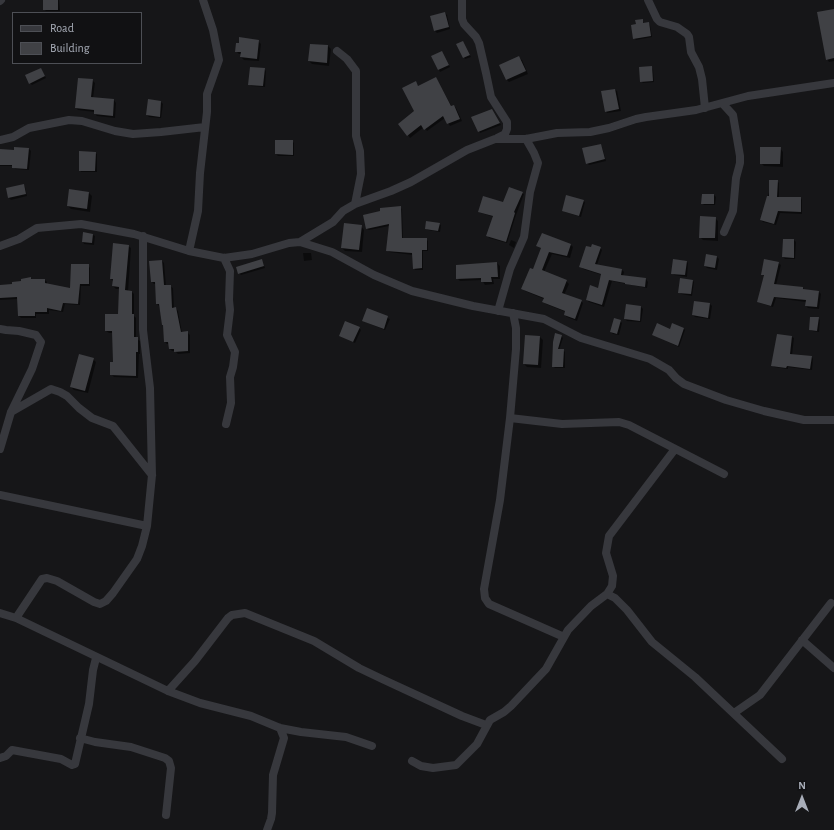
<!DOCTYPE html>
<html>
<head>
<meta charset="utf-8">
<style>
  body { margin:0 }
  #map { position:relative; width:834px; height:830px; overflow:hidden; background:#161618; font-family:"Alegreya Sans",sans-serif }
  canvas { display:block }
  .legend { position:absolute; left:12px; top:12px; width:130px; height:52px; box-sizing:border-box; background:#111113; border:1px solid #4d4f55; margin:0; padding:5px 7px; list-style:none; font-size:12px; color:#a8adb8 }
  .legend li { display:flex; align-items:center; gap:8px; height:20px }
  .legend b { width:20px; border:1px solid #4d4f55 }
  .north { position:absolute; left:782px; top:778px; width:40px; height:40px; -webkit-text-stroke:3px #111113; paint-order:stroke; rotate:0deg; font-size:11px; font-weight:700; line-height:16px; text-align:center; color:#a8adb8 }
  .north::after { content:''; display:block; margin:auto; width:14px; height:18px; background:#a8adb8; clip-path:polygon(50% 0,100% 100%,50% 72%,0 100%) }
</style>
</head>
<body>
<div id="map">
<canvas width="834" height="830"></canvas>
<ul class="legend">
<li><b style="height:5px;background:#37383d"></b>Road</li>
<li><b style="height:11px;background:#404145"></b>Building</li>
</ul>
<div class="north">N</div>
</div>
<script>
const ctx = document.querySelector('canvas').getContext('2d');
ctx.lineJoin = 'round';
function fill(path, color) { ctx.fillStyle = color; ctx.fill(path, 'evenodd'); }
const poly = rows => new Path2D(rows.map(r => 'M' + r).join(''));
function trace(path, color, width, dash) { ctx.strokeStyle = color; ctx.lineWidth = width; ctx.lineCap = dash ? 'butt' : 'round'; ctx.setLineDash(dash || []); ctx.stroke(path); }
fill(poly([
  [44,0,59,0,60,11,46,11,44,9],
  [834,10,834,61,829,62,827,59],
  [445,13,447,15,450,29,437,33,435,31],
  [642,20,644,24,648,23,650,25,652,37,636,40,634,38,637,25],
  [258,41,261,44,259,61,244,60,241,57,241,54,239,54,236,51],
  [463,42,471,57,465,59,464,57],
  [328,46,331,49,329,66,312,64,309,61],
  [442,52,450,67,440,72,432,56],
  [518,57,522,60,528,74,509,82,506,79],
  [651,67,653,69,654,82,643,83,641,81],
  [41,69,46,78,32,85,30,83],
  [264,69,266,71,265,87,251,86,249,84],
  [436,78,452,107,454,106,456,108,462,121,450,126,445,118,427,131,424,127,410,138,408,135,415,112,415,82,419,87],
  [92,80,95,83,93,98,114,100,116,103,115,118,97,116,95,114,95,112,78,110,76,108],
  [615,90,617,91,621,111,607,113,606,111],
  [148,100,161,102,163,104,161,118,149,117,147,115],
  [492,110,501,125,480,133,479,131],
  [292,141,294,143,294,156,278,156,276,154],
  [600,145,602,147,606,161,589,165,587,163],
  [15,148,29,149,31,151,29,170,15,169,13,166,0,166,0,150,15,151],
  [780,148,783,152,783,167,764,166,761,163],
  [95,153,97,154,97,172,81,172,80,170],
  [777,181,779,183,779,198,801,198,802,200,802,214,780,213,776,225,763,222,761,220,770,189],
  [24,185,25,187,27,196,11,200,9,198],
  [89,193,92,196,90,212,71,209,68,206],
  [522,193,524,194,516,215,507,243,489,238,488,236,494,217,481,213,479,212,504,203],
  [714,195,716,197,715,205,704,205,702,203],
  [583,201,585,202,581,217,565,212,563,210],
  [400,207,402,209,403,239,426,239,428,241,428,251,423,251,423,270,415,270,414,268,413,255,389,252,387,250,389,226,369,230,367,229],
  [715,218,718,221,718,241,703,240,700,237],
  [439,224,441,225,440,232,428,230,426,229],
  [361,226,364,230,362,252,345,251,342,248],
  [84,234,93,235,95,236,94,245,84,244,83,242],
  [511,240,516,242,514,248,509,245],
  [794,240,796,242,795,259,785,259,783,257],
  [571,245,573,247,570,258,552,254,544,272,566,281,569,284,564,295,581,301,583,303,577,321,567,317,565,315,566,312,546,304,543,301,544,299,525,291,523,289,533,270,542,249,537,246],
  [128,246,131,248,128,292,132,292,134,294,134,316,136,318,136,338,140,341,140,354,139,354,138,378,114,377,111,374,114,363,113,333,109,333,106,331,119,315,120,289,116,289,113,286,114,282,111,279],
  [600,248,602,250,597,265,622,270,624,272,623,276,646,279,648,282,647,288,612,281,604,307,589,302,587,300,599,289,602,275,583,269,581,266],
  [303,253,311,253,312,260,304,261],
  [707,255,717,257,719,259,717,270,707,268,705,266],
  [262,260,265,268,241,275,239,273],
  [162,261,164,263,166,286,170,286,173,288,174,309,176,308,178,311,182,333,187,332,190,335,190,353,178,354,175,351,172,351,170,349,169,344,167,344,165,342,164,326,159,306,157,304,156,284,154,284,152,282],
  [686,261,688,263,687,277,674,275,672,273],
  [497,263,500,266,500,279,493,279,494,284,485,285,482,280,460,281,457,278],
  [778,263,781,265,776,285,803,288,805,290,819,292,821,294,819,309,808,308,806,306,806,302,776,298,773,307,760,303,758,301,765,277,762,274],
  [88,265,90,268,90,286,81,286,80,305,65,304,63,312,49,310,49,314,36,314,36,318,21,318,19,316,18,299,0,300,0,286,13,285,31,278,32,280,45,280,47,282,47,285,71,290],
  [692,280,694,282,692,296,681,294,679,292],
  [695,302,710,304,712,306,710,319,695,317,693,315],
  [627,305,641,307,643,309,641,322,627,321,625,319],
  [367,310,390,319,385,330,363,321],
  [818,318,820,320,819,332,812,331,810,330],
  [620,321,622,323,619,335,613,334,611,332],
  [359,328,361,330,355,343,340,336],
  [683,328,685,330,679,347,653,335],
  [778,335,792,337,794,338,792,355,812,357,813,359,812,370,788,367,788,369,774,367,773,365],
  [526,336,540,337,543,340,541,368,527,367,524,364],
  [561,336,563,338,559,350,563,350,565,352,565,368,555,368,553,366],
  [93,359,96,362,88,393,74,390,71,387]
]), '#0007');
fill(poly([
  [43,0,58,0,58,10,43,10],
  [834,9,834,58,826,60,817,12],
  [445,12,449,27,434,31,430,16],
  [643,19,643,23,649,22,651,36,633,39,631,25,636,24,635,20],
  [239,37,259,40,257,59,240,57,241,52,235,52,236,43,239,43],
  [463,41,470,55,463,58,456,44],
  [310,44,328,45,327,63,308,61],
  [442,51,449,65,438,70,431,56],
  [519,56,526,71,506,80,499,65],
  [652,66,653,81,640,82,639,67],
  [250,67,265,68,263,86,248,85],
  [41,68,45,76,29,84,25,75],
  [436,77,451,106,454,105,460,119,447,124,443,116,424,130,421,125,407,136,398,124,414,111,402,88,416,81,418,86],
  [78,78,93,79,91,97,114,99,113,116,94,114,94,110,75,108],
  [615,89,619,109,605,112,601,91],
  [148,99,161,101,160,117,146,115],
  [492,109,500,123,478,132,471,117],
  [275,140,293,140,293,155,275,154],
  [601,144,605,159,586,164,582,148],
  [14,147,29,148,27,169,12,168,12,165,0,165,0,149,14,150],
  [760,147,781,147,780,164,760,164],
  [79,151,96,152,95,171,79,171],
  [769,180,778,180,777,197,801,197,801,212,778,211,774,224,760,220,767,196,769,196],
  [24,184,26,194,8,198,6,188],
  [509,187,523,192,514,212,515,213,506,242,486,236,493,216,478,212,483,196,503,202],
  [69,189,89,192,87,209,67,206],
  [702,194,714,194,714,204,701,204],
  [566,195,584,200,579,216,562,211],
  [401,206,402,238,427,238,427,250,422,250,422,268,413,269,412,253,386,251,389,224,366,229,363,215,380,211,380,208],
  [700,216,716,217,715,238,699,238],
  [426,221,440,223,438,231,425,229],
  [344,223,362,225,359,250,341,248],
  [83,232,93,234,92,243,82,242],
  [542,233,571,244,567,256,549,252,542,270,567,280,562,293,582,300,575,319,564,315,565,311,542,302,544,298,521,289,530,268,533,269,541,248,536,246],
  [783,239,794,239,794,258,782,257],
  [113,243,129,245,125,290,132,291,132,314,134,314,134,337,138,337,138,352,136,352,136,376,110,375,110,362,113,362,112,331,105,331,105,314,118,314,119,287,112,286,113,279,110,279],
  [592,244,601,247,595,264,622,269,621,275,646,278,645,287,625,284,625,283,609,280,602,305,586,300,590,285,598,288,601,274,579,267,586,246,591,247],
  [706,254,717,256,715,268,704,266],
  [262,259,264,266,238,274,236,267],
  [673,259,687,261,685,275,671,274],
  [764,259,779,262,774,284,803,287,803,289,819,291,817,307,805,306,806,300,774,297,771,306,757,302,764,275,761,275],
  [162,260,164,285,171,285,172,308,176,307,181,332,188,331,188,351,174,352,174,349,169,349,168,342,164,342,163,325,162,325,159,304,156,304,155,282,151,282,149,261],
  [497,262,498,277,491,277,492,282,481,282,481,278,456,279,456,265],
  [71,264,89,264,89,284,80,284,78,304,63,303,61,311,47,308,47,312,35,312,35,316,18,316,17,297,0,298,0,285,12,284,12,282,21,281,21,279,31,277,31,279,45,279,45,283,70,288],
  [680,278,693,280,691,294,678,293],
  [694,301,710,303,708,318,692,315],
  [626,304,641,306,640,321,624,319],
  [367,308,388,316,384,329,362,321],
  [810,317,819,317,817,331,809,330],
  [614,318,621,320,617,334,610,332],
  [345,321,360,327,353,342,339,336],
  [657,323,670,329,672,323,684,328,678,346,652,335],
  [555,333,562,335,558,349,564,349,563,367,552,367,553,342],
  [777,334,792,336,790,354,812,356,810,369,787,366,786,368,771,366],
  [525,335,540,336,538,365,523,364],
  [79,354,94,358,85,391,70,387]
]), '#404145');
trace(poly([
  [462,0,462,19,464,24,476,37,479,43,486,73,491,97,507,122,507,129,505,134,497,138],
  [648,0,657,19,660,22,677,27,687,34,689,37,691,52,699,67,702,79,705,108],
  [0,1,1,0],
  [337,51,347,59,356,71,356,136,360,151,361,174,355,204],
  [723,104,733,115,740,156,740,163,736,178,733,211,724,232],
  [0,140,13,137,29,128,69,120,82,121,115,131,133,134,161,132,205,127],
  [300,242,332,252,374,275,412,291,473,306,544,319,581,338,650,359,669,370,676,378,684,384,726,400,764,411,804,420,834,420],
  [0,246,19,239,37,228,81,224,134,234,189,251,224,258,252,254,289,243,300,242,333,222,343,211,355,204,391,191,411,182,467,150,495,139,526,139,557,133,590,132,609,128,636,119,646,117,696,110,748,96,834,83],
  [189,251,198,211,200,173,207,112,207,94,219,60,213,30,203,0],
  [224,258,230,271,229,300,230,310,227,335,235,352,233,367,230,377,231,403,226,424],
  [498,311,510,269,524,237,530,192,538,163,534,153,526,139],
  [513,313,516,328,516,349,510,418,500,500,484,589,485,598,489,604,564,637],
  [0,329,6,330,19,331,36,335,41,342,32,369,11,412,0,449],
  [11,412,51,389,60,392,67,396,79,408,92,418,113,426,152,475],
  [510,418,562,424,619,422,629,425,724,474],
  [0,495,147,526],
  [607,594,615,598,627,610,652,642,695,677,782,759],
  [0,613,16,618,168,691,200,703,251,716,280,728,301,732,346,737,372,746],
  [16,618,42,579,47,578,57,581,94,602,100,604,106,601,113,593,137,559,142,546,147,526,152,475,150,388,143,330,143,236],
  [802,640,834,668],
  [168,691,195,661,228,618,232,615,245,613,314,641,359,668,382,679,462,716,486,725],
  [734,713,760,695,831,603],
  [80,738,95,742,131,747,165,758,169,761,171,768,166,815],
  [0,758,6,756,12,750,61,759,72,765,75,764,89,704,93,670,96,658],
  [412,761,421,766,433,768,456,765,477,744,490,720,504,712,511,706,546,669,568,630,591,606,607,594,612,586,613,576,606,553,609,536,675,449],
  [267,830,271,819,272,813,273,775,284,738,280,728]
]), '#37383d', 8);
</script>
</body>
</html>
